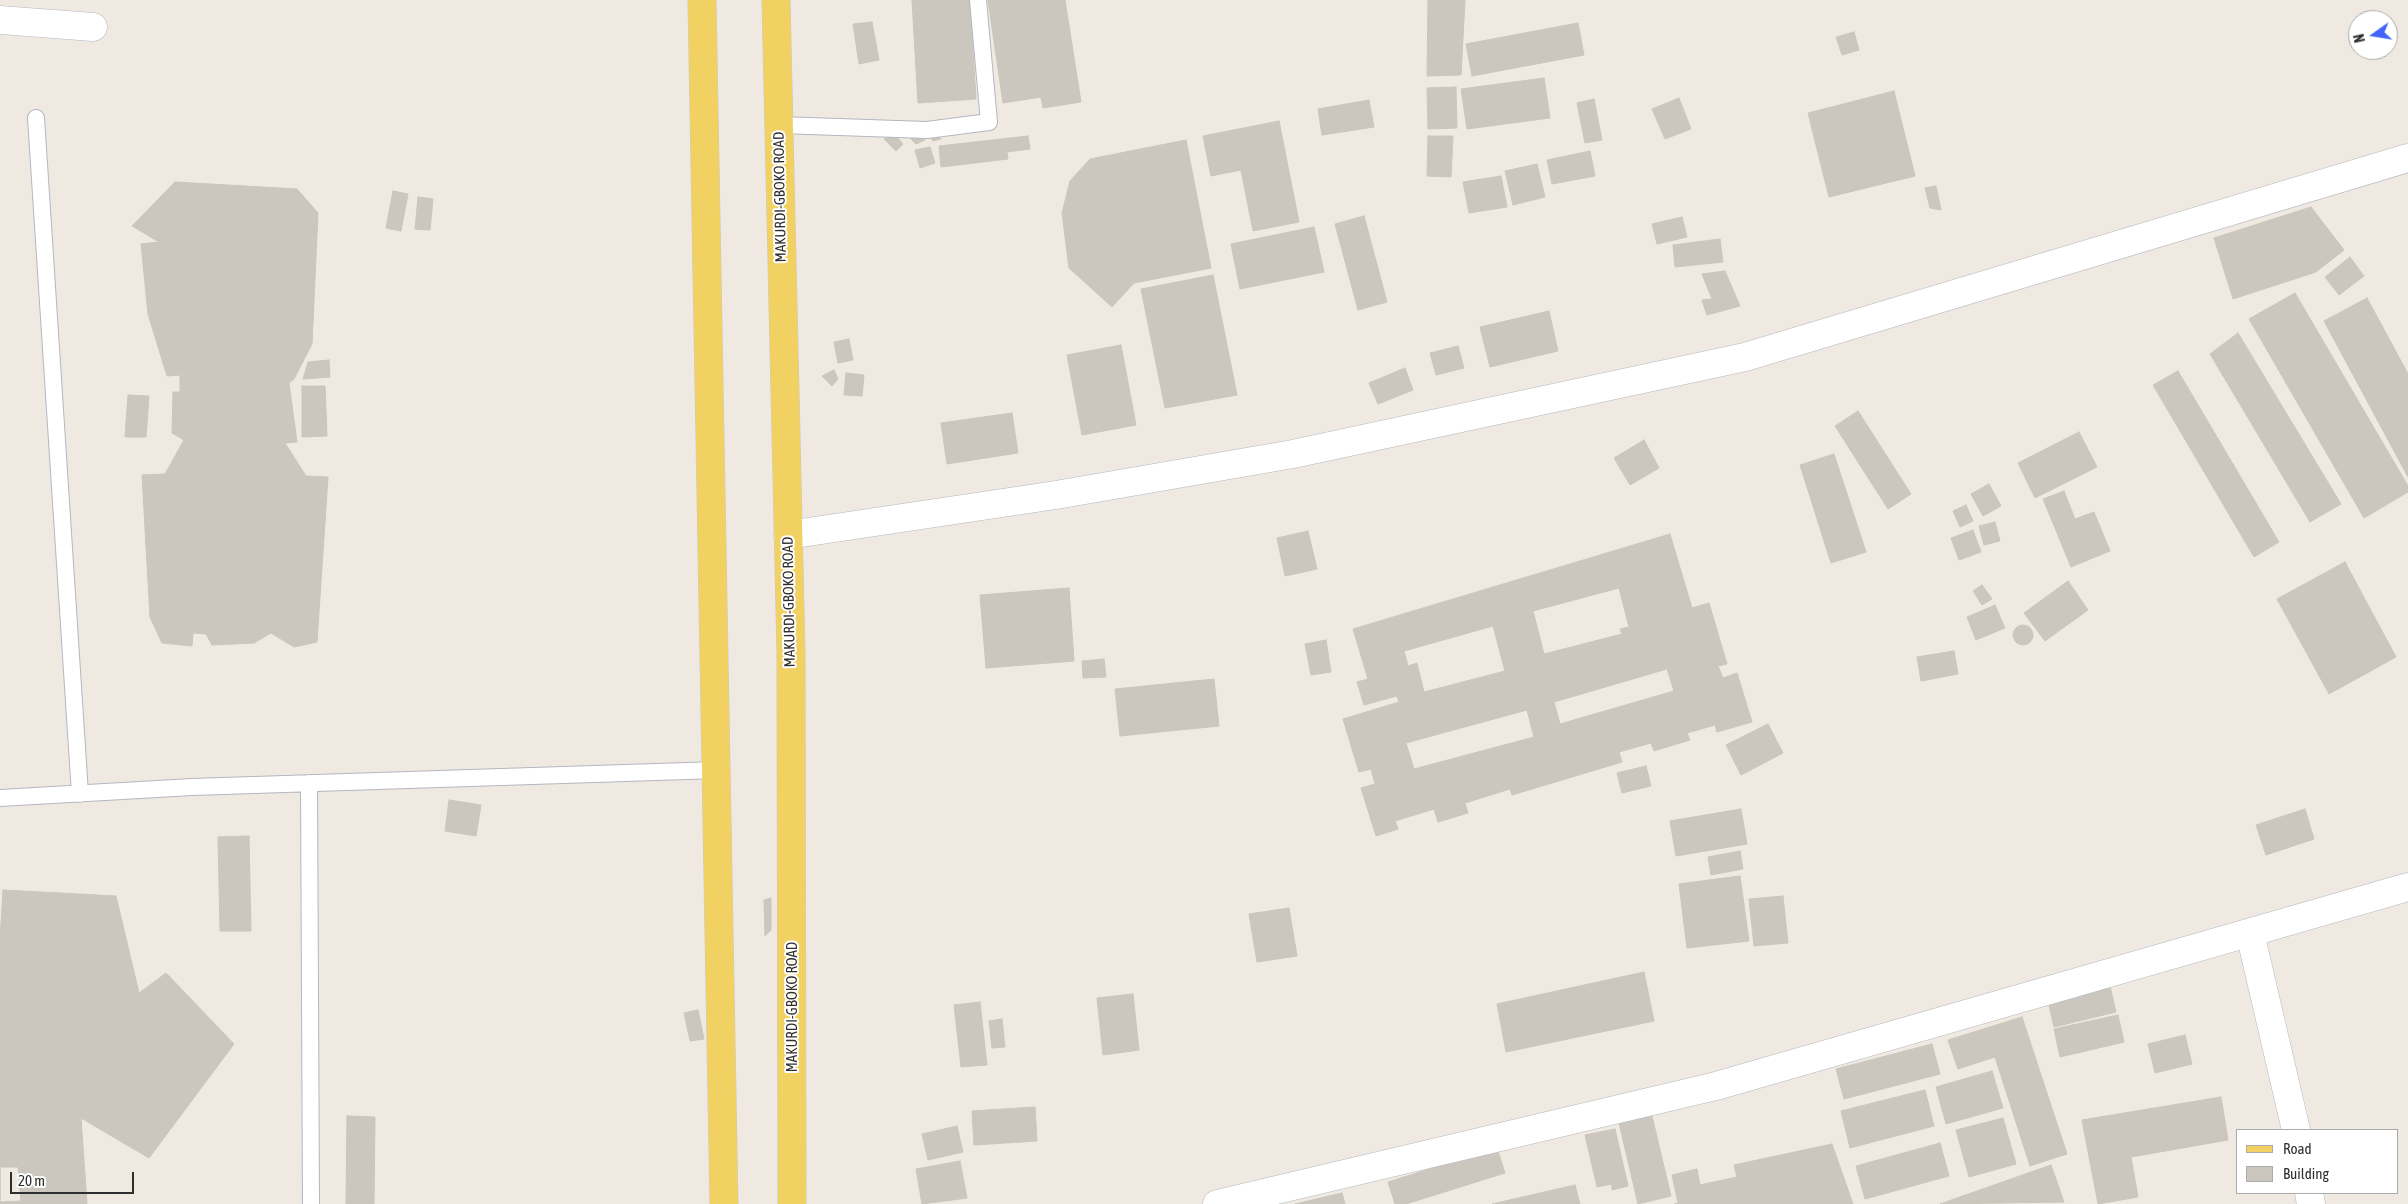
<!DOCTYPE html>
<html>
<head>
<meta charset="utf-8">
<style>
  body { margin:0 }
  #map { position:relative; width:2408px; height:1204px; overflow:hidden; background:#efe9e1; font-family:"Asap Condensed",sans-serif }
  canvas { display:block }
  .legend { position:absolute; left:2236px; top:1129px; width:162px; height:65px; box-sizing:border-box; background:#fff; border:1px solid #ababab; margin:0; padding:6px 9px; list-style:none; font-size:15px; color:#2e2e2e }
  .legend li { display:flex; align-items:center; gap:10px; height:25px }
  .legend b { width:25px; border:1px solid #ababab }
  .north { position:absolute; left:2348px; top:10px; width:50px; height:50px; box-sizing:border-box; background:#fff; border:1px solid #ababab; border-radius:50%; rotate:257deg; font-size:14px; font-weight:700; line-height:20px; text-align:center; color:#2e2e2e }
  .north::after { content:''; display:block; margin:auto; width:18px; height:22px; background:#4264fb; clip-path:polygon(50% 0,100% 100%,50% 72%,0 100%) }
  .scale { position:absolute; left:10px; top:1172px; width:124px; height:22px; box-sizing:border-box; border:2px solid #2e2e2e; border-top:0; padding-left:6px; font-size:15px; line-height:18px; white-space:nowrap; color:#2e2e2e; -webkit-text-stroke:4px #fff; paint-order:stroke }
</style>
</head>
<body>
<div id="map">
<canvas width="2408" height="1204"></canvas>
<ul class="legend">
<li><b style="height:6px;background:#f2d163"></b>Road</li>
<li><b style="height:14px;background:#cbc7bf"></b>Building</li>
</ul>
<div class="north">N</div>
<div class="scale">20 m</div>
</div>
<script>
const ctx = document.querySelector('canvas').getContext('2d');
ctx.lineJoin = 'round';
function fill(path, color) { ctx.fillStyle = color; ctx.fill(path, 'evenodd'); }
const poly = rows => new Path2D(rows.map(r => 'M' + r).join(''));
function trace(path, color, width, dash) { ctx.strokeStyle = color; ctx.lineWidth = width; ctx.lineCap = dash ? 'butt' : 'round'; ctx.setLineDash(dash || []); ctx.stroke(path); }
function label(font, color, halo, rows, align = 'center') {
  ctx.font = font + ' "Asap Condensed",sans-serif'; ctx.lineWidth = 4; ctx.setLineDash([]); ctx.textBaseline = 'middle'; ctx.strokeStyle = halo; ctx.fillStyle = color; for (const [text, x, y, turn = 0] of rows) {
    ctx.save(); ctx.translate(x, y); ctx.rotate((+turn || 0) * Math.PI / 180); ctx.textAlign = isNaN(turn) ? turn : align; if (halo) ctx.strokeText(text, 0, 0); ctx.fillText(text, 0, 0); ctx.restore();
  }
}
const building = poly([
  [912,0,970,0,976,99,918,103,912,0],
  [988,0,1065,0,1081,102,1043,108,1041,97,1003,103,988,0],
  [1428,0,1465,0,1461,75,1427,76,1428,0],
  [872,22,879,60,859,64,853,24,872,22],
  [1578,23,1584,55,1472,76,1466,44,1578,23],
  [1854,32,1859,50,1842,55,1836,37,1854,32],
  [1544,78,1550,118,1467,129,1461,89,1544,78],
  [1456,87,1457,128,1428,129,1427,88,1456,87],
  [1894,91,1915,176,1829,197,1808,113,1894,91],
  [1679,98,1691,129,1665,139,1652,109,1679,98],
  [1594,99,1602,140,1585,143,1577,103,1594,99],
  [1369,100,1374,127,1322,135,1318,109,1369,100],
  [1279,121,1299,222,1253,231,1241,170,1211,176,1203,136,1279,121],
  [936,133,941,139,933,141,928,134,936,133],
  [895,135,903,144,896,151,884,139,895,135],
  [907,135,916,135,925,140,916,144,907,135],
  [1028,136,1030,149,1007,152,1008,159,941,167,939,146,1028,136],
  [1428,136,1453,136,1451,177,1427,176,1428,136],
  [1186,140,1211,268,1134,283,1112,307,1069,268,1062,213,1070,181,1090,159,1186,140],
  [930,147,935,163,920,168,915,150,930,147],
  [1590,151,1595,176,1552,184,1547,160,1590,151],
  [1537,164,1545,197,1513,205,1505,171,1537,164],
  [1501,176,1507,207,1469,213,1463,182,1501,176],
  [175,182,297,189,318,213,312,344,294,379,289,383,297,442,285,443,306,476,328,477,317,642,294,647,271,633,254,643,212,645,206,634,193,633,192,646,162,643,150,617,142,475,165,474,184,440,172,433,173,392,180,392,180,375,167,376,148,314,141,244,159,242,132,226,175,182],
  [1936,186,1941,210,1930,208,1925,188,1936,186],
  [393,191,408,194,401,231,386,228,393,191],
  [418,197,433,199,430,230,415,229,418,197],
  [2311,207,2344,250,2316,272,2233,299,2214,238,2311,207],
  [1364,216,1387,302,1358,310,1335,224,1364,216],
  [1682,217,1687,237,1657,244,1652,224,1682,217],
  [1314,227,1324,272,1240,289,1231,244,1314,227],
  [1720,239,1723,262,1675,267,1673,245,1720,239],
  [2350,257,2364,276,2339,295,2325,277,2350,257],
  [1725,271,1740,306,1707,315,1702,300,1712,299,1702,274,1725,271],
  [1213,275,1237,395,1165,408,1141,289,1213,275],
  [2295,293,2408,486,2408,492,2364,518,2249,319,2295,293],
  [2367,298,2408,374,2408,477,2324,321,2367,298],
  [1549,311,1558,351,1490,367,1480,327,1549,311],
  [2238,333,2341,504,2310,522,2210,354,2238,333],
  [849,339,853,360,838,363,834,342,849,339],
  [1121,345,1136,425,1082,435,1067,355,1121,345],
  [1458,346,1464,368,1436,375,1430,353,1458,346],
  [329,360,330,377,303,379,308,362,329,360],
  [1405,368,1413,390,1378,404,1369,383,1405,368],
  [834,370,838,379,832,386,822,376,834,370],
  [2178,371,2279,542,2254,557,2153,385,2178,371],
  [846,373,864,375,862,396,844,395,846,373],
  [302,386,325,386,327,436,302,437,302,386],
  [128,395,149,396,146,437,125,437,128,395],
  [1858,411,1911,494,1888,509,1835,426,1858,411],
  [1012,413,1018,453,947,464,941,423,1012,413],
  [2079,432,2097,467,2035,498,2018,463,2079,432],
  [1644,440,1659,468,1630,485,1614,458,1644,440],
  [1834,454,1866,552,1831,563,1800,465,1834,454],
  [1989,484,2001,506,1983,516,1971,494,1989,484],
  [2064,491,2075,519,2094,512,2110,551,2071,567,2043,499,2064,491],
  [1966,505,1973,521,1960,527,1953,511,1966,505],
  [1995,522,2000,541,1984,545,1979,526,1995,522],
  [1973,530,1981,552,1959,560,1951,538,1973,530],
  [1308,531,1317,569,1285,576,1277,538,1308,531],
  [1670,534,1692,608,1709,603,1727,664,1718,666,1723,678,1737,673,1752,722,1717,732,1715,725,1687,733,1690,740,1654,751,1651,743,1619,752,1622,762,1512,795,1510,789,1465,803,1468,813,1438,822,1434,809,1395,821,1398,829,1376,836,1361,788,1375,784,1371,769,1359,772,1343,719,1399,702,1397,696,1364,705,1357,682,1368,679,1353,629,1670,534],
  [1619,588,1629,627,1620,629,1622,634,1544,654,1533,611,1619,588],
  [1493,626,1505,671,1424,692,1417,663,1408,666,1404,651,1493,626],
  [1667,669,1674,691,1560,724,1554,702,1667,669],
  [1527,710,1534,737,1414,769,1406,743,1527,710],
  [2345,562,2396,657,2329,694,2277,599,2345,562],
  [2068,581,2088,610,2045,641,2024,613,2068,581],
  [1982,585,1992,599,1982,605,1973,591,1982,585],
  [1069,588,1074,661,986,668,980,595,1069,588],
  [1995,605,2005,628,1976,640,1967,617,1995,605],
  '2013 635a10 10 0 1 1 20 0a10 10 0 1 1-20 0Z',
  [1326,640,1331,672,1311,675,1305,644,1326,640],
  [1954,651,1958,674,1921,681,1917,657,1954,651],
  [1104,659,1106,677,1083,678,1082,661,1104,659],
  [1214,679,1219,726,1120,736,1115,689,1214,679],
  [1768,724,1783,753,1741,775,1726,745,1768,724],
  [1646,766,1651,786,1622,793,1617,773,1646,766],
  [449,800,481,805,476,836,445,831,449,800],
  [1741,809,1747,844,1676,856,1670,821,1741,809],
  [2305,809,2314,839,2266,855,2256,825,2305,809],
  [249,836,251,931,220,931,218,837,249,836],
  [1740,851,1743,869,1711,875,1708,857,1740,851],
  [1740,876,1749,941,1687,948,1679,884,1740,876],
  [3,890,116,896,139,993,166,973,234,1044,149,1158,81,1118,87,1204,0,1204,0,940,3,890],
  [1783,896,1788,943,1754,946,1749,899,1783,896],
  [771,898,771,930,765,936,764,900,771,898],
  [1289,908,1297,956,1257,962,1249,914,1289,908],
  [1644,972,1654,1021,1506,1052,1497,1004,1644,972],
  [2110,986,2116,1012,2054,1027,2048,1001,2110,986],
  [1133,994,1139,1050,1103,1055,1097,998,1133,994],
  [980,1002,987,1065,961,1067,954,1005,980,1002],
  [698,1010,704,1039,690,1041,684,1013,698,1010],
  [2118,1015,2124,1042,2060,1057,2054,1029,2118,1015],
  [2022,1017,2067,1154,2030,1166,1995,1057,1958,1069,1948,1040,2022,1017],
  [1002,1019,1005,1047,992,1048,989,1021,1002,1019],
  [2185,1035,2192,1064,2155,1073,2148,1044,2185,1035],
  [1932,1044,1940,1074,1844,1099,1836,1069,1932,1044],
  [1992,1071,2003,1108,1946,1124,1936,1087,1992,1071],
  [1925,1090,1934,1126,1850,1148,1841,1111,1925,1090],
  [2221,1097,2228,1140,2131,1157,2138,1197,2098,1204,2082,1120,2221,1097],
  [1035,1107,1037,1141,974,1145,972,1111,1035,1107],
  [347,1116,375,1117,374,1204,346,1204,347,1116],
  [1652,1116,1671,1196,1638,1204,1619,1123,1652,1116],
  [2003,1118,2016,1164,1969,1177,1956,1130,2003,1118],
  [957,1126,963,1152,928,1160,922,1134,957,1126],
  [1615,1129,1628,1186,1612,1190,1612,1184,1597,1187,1585,1135,1615,1129],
  [1940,1143,1949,1176,1865,1199,1856,1166,1940,1143],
  [1832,1144,1853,1204,1674,1204,1678,1203,1672,1175,1697,1169,1700,1185,1737,1177,1734,1165,1832,1144],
  [1497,1148,1505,1173,1406,1204,1395,1204,1388,1182,1497,1148],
  [960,1161,967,1198,922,1204,916,1169,960,1161],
  [2051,1165,2064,1202,1940,1204,2051,1165],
  [0,1167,18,1167,21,1201,0,1202,0,1167],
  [1575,1185,1580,1204,1492,1204,1575,1185],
  [1342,1193,1345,1204,1295,1204,1342,1193]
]);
fill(building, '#cbc7bf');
trace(building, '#cbc5ba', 1);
const service = poly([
  [36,118,80,794],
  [779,125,927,130,989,122,978,0],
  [309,783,311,1204],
  [0,798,192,787,718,770]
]);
const minor = poly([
  [0,20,93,27],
  [788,535,1056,495,1293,454,1745,357,2408,158],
  [2250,933,2296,1130],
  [2309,1193,2311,1204],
  [1217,1204,1716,1086,2408,887]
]);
const primary = poly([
  [702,0,724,1204],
  [776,0,791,653,792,1204]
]);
trace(service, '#b4b7c1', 18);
trace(minor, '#b4b7c1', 29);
trace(primary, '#c9c9c9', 29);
trace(service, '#fff', 16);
trace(minor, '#fff', 28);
trace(primary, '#f2d163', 28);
label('15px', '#2e2e2e', '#fff', [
  ["MAKURDI-GBOKO ROAD",780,197,-91],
  ["MAKURDI-GBOKO ROAD",789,602,-91],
  ["MAKURDI-GBOKO ROAD",792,1007,-90]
]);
</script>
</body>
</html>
